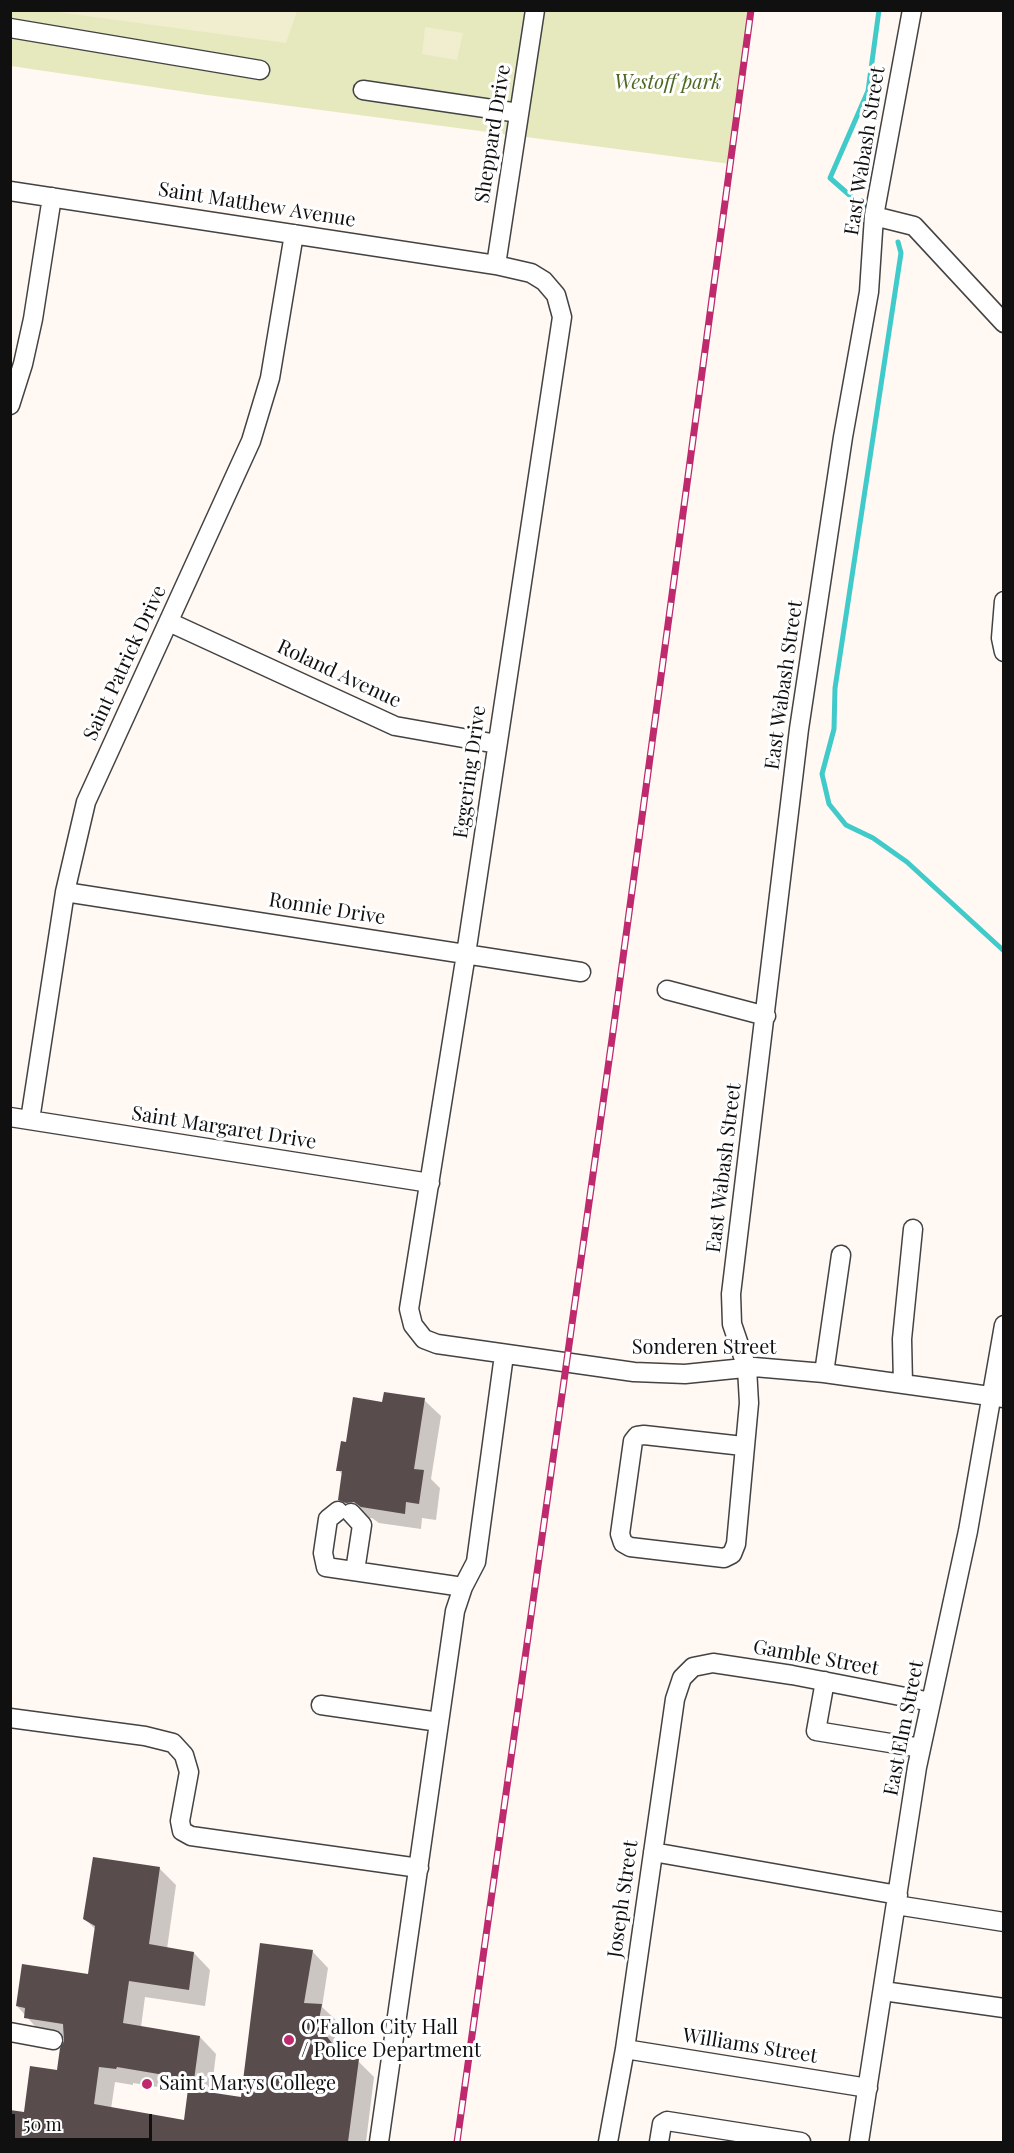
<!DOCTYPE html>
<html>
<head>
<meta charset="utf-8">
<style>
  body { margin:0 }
  #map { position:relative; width:1014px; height:2153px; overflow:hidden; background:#fff8f3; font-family:"Playfair Display",serif }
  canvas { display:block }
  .frame { position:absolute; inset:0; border:12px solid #101010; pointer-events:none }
  .scale { position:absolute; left:12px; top:2114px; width:140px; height:27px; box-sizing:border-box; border:3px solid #101010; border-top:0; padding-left:8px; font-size:18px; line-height:21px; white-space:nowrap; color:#101010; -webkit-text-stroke:4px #fff; paint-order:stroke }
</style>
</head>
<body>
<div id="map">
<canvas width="1014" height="2153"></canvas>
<div class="frame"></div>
<div class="scale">50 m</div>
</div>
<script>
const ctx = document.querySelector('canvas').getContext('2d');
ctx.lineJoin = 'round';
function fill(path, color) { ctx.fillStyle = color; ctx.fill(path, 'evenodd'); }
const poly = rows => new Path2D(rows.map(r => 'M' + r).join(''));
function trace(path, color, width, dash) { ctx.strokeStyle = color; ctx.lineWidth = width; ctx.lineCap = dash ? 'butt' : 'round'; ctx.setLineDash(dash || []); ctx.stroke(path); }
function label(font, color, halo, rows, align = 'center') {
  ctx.font = font + ' "Playfair Display",serif'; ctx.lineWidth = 6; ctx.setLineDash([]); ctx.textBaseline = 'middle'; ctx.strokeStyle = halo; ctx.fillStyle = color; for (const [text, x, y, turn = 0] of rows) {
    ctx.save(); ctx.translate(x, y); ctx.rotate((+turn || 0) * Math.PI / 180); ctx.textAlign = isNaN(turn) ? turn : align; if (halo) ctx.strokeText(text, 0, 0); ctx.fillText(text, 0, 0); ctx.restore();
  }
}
fill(poly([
  [11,11,753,11,731,164,207,95,11,66]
]), '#e6e9bd');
fill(poly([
  [50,11,297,11,286,43],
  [425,27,463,33,457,60,422,54]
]), '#f0eece');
fill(poly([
  [424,1400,441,1416,431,1479,440,1488,436,1520,422,1518,421,1529,379,1523,372,1518,364,1519,356,1516,339,1499,343,1475,338,1470,347,1444,384,1403],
  [159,1868,176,1885,167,1949,194,1953,210,1970,205,2006,145,1997,141,2027,200,2037,216,2054,211,2094,242,2099,312,1951,328,1968,322,2007,338,2022,334,2042,346,2058,358,2061,374,2077,366,2142,10,2142,10,2111,25,2114,59,2072,65,2038,42,2034,17,2006,89,1975,96,1930,85,1919],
  [115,2082,133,2085,133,2083,189,2092,185,2122,111,2109]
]), '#0003');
trace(poly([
  [870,213,830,178,868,91,879,10],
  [898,242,901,253,835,688,834,729,822,774,829,804,846,825,873,838,907,862,1004,951]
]), '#41caca', 5);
fill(poly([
  [384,1392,425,1398,414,1469,424,1470,419,1504,406,1502,405,1514,361,1507,354,1502,346,1503,338,1500,342,1471,336,1471,341,1441,346,1442,353,1397,382,1402],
  [93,1857,160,1867,149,1944,194,1952,189,1990,129,1981,123,2023,200,2036,194,2080,117,2067,116,2069,99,2067,94,2104,184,2120,188,2089,241,2097,260,1943,313,1950,304,2003,322,2004,318,2025,342,2056,359,2059,348,2142,10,2142,10,2110,24,2112,30,2066,57,2070,60,2048,64,2041,63,2024,24,2018,25,2008,16,2006,22,1964,88,1974,95,1926,83,1919]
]), '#584c4c');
const minor = poly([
  [10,28,260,70],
  [363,90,519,113],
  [10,191,496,265,531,273,544,281,556,295,562,317,466,954,409,1309,413,1325,424,1339,437,1344,634,1372,685,1374,754,1367,824,1373,1004,1398],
  [874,216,914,226,1004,323],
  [496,265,535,10],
  [10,405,23,364,33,319,52,197],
  [1004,601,1001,638,1004,652],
  [169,622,395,726,497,744],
  [65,892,581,972],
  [667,990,766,1016],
  [10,1117,430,1183],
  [30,1120,65,892,86,802,251,441,270,378,294,234],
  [824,1373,841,1255],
  [903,1384,902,1339,913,1229],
  [743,1446,644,1435,637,1436,633,1441,620,1534,623,1543,630,1547,724,1558,732,1554,736,1544,749,1403,747,1368,732,1324,731,1294,799,729,843,437,869,292,874,216,912,10],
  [338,1511,328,1519,323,1553,326,1567,463,1587],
  [351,1513,362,1525,355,1571],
  [825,1681,816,1731,921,1748],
  [321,1705,439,1722],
  [10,1718,145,1736,173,1743,184,1755,189,1772,180,1821,182,1831,191,1836,419,1868],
  [653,1852,898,1895],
  [896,1905,1004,1922],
  [883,1991,1004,2008],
  [10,2032,53,2040],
  [625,2049,868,2088],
  [379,2142,455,1611,463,1587,476,1562,504,1355],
  [608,2142,625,2049,675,1699,682,1678,693,1667,713,1663,792,1675,931,1702],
  [659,2142,662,2124,667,2121,801,2142],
  [859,2142,917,1767,968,1531,1004,1325]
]);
trace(minor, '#434343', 21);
trace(minor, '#fff', 18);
const rail = poly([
  [457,2142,612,1039,751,10]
]);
trace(rail, '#be2a6d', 7);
trace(rail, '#fff', 4.5, [14]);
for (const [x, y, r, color] of [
  [289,2040,6,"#be2a6d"],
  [147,2084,6,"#be2a6d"]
]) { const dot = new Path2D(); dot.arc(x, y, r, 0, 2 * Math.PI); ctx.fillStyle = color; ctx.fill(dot); trace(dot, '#fff', 2); }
label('italic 20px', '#4c6721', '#fff', [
  ["Westoff park",668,83]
]);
label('20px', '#101010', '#fff', [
  ["Sheppard Drive",493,134,-81],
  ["East Wabash Street",865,151,-81],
  ["Saint Matthew Avenue",257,205,9],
  ["Saint Patrick Drive",125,663,-65],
  ["Roland Avenue",339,674,25],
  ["East Wabash Street",784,685,-82],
  ["Eggering Drive",470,772,-82],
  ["Ronnie Drive",327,909,9],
  ["Saint Margaret Drive",224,1128,9],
  ["East Wabash Street",724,1168,-83],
  ["Sonderen Street",704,1348],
  ["Gamble Street",816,1658,10],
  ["East Elm Street",904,1728,-79],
  ["Joseph Street",623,1899,-82],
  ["Williams Street",750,2046,9]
]);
label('20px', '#101010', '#fff', [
  ["O'Fallon City Hall",301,2028],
  ["/ Police Department",301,2051],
  ["Saint Marys College",159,2084]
], 'left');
</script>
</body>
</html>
